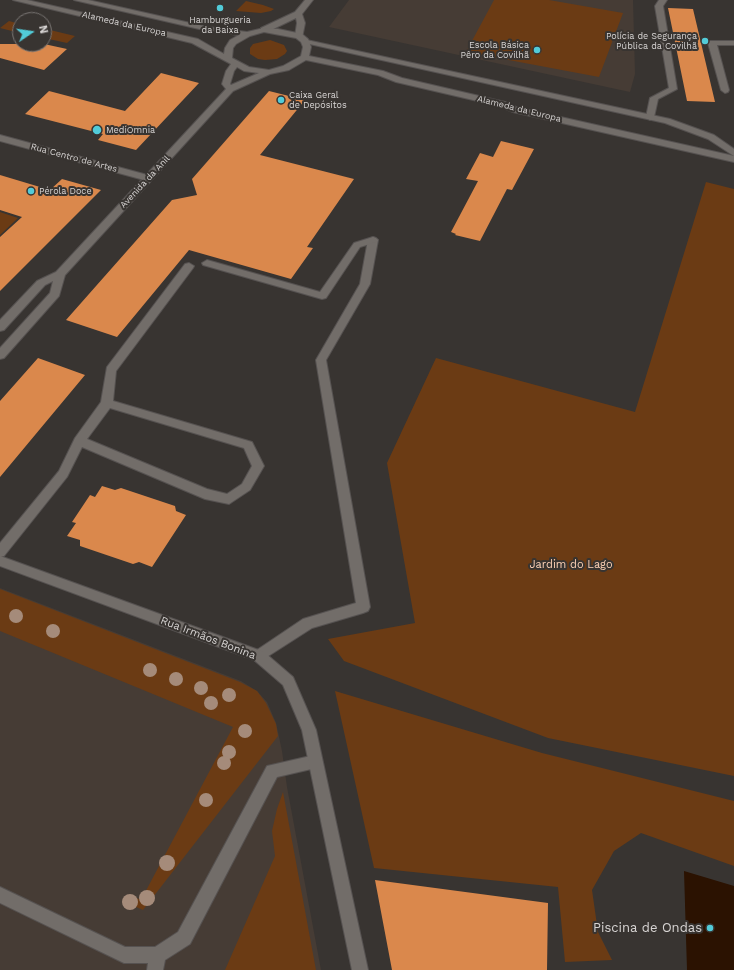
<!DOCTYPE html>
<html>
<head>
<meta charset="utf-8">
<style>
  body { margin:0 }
  #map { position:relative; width:734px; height:970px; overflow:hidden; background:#383431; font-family:"Work Sans",sans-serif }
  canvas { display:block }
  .north { position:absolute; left:12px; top:12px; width:40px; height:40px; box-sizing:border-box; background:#383431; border:1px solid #787472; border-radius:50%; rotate:77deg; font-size:11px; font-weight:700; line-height:16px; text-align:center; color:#d7d4d3 }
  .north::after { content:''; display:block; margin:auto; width:14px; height:18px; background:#52cbd8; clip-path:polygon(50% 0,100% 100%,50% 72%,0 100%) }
</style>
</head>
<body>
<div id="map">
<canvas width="734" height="970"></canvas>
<div class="north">N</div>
</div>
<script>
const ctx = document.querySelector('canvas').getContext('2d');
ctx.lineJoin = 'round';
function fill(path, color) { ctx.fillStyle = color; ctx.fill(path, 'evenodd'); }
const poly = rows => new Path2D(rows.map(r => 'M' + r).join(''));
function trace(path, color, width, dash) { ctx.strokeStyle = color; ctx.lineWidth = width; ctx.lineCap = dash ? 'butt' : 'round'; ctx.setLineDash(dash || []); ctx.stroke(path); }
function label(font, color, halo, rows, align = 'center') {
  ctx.font = font + ' "Work Sans",sans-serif'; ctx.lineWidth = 4; ctx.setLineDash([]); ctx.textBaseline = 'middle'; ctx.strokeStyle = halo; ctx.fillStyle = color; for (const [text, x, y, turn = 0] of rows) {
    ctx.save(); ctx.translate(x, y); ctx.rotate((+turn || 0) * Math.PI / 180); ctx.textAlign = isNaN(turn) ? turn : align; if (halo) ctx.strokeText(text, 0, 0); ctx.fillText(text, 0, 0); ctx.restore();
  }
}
fill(poly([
  [349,0,633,0,635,74,630,92,329,27],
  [0,588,241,681,257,691,267,702,276,723,282,751,287,787,321,970,0,970]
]), '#463c35');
fill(poly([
  [494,0,549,0,623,13,599,77,466,52],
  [246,1,263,5,274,9,271,11,261,13,236,11],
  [9,21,20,24,20,33,0,28],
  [50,30,75,36,67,43,44,38,44,35],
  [270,40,284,45,287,51,285,54,277,59,265,60,258,59,250,54,250,48,253,44],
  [706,182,734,189,734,776,548,738,344,661,328,639,415,623,387,463,436,358,635,412],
  [0,212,18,218,0,235],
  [0,589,240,682,257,691,266,703,276,724,278,736,143,910,127,903,130,895,141,900,233,727,0,631],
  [335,691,542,753,734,801,734,866,641,833,614,851,592,890,598,932,612,960,565,962,558,887,374,868],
  [283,792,316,970,225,970,275,856,272,831,277,809]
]), '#6b3b14');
fill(poly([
  [684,871,734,886,734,970,687,970]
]), '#2b1201');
fill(poly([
  [668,8,693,9,715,102,687,101],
  [0,44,44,44,67,49,44,70,0,58],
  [161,73,199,83,136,150,98,140,103,134,25,114,49,91,125,111],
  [269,91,305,100,260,155,354,179,307,247,313,248,291,279,189,250,117,337,66,320,172,200,197,195,192,179],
  [501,141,534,149,512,190,507,189,480,241,455,235,456,234,451,232,478,181,466,179,480,153,493,157],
  [0,175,50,190,62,179,101,190,0,291,0,237,22,217,0,210],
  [38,358,85,375,0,477,0,401],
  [102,486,115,490,121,488,175,506,176,511,186,515,152,567,139,562,133,564,80,546,80,540,67,536,76,523,72,522,90,495,95,497],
  [375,880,548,903,547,970,392,970]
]), '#da884c');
const lane = poly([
  [659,0,667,0,663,6,677,89,658,99,654,117,650,120,646,117,650,98,669,88,655,6,659,0],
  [709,41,734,41,734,45,717,45,729,90,728,92,725,93,721,90,708,43,709,41],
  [373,237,378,240,370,284,326,360,370,607,368,611,363,613,312,628,259,662,254,660,252,656,254,652,303,619,356,603,316,360,360,284,368,240,373,237],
  [189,263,194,266,193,268,116,371,113,401,252,442,264,466,250,490,229,504,205,499,82,447,67,477,4,556,0,557,0,543,59,471,75,438,101,402,107,367,185,264,189,263],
  [110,408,244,448,252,466,242,484,227,494,207,489,87,439,110,408],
  [315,755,320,757,322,762,320,767,277,777,190,944,165,960,163,970,147,970,148,963,124,963,0,903,0,887,125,947,155,947,178,932,267,766,315,755]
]);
const street = poly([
  [305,0,313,0,302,14,305,23,302,38,295,36,297,23,296,18,267,32,261,32,261,28,295,12,305,0],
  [302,39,670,119,714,135,734,149,734,156,708,139,665,123,305,43,301,41,302,39],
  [0,135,151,176,153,178,148,181,0,141,0,135],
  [373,237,376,238,378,240,376,242,360,247,326,298,322,299,203,265,202,263,207,260,320,292,354,243,373,237],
  [0,556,264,652,293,677,316,730,368,970,352,970,302,730,283,685,254,660,0,566,0,556]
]);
const secondary = poly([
  [13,0,27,0,198,39,224,54,225,48,230,40,239,35,208,31,74,0,88,0,208,27,247,32,264,28,278,29,302,34,308,39,311,47,309,56,383,71,402,78,505,102,516,107,734,156,734,162,513,112,499,106,396,82,378,75,306,60,289,70,270,74,233,91,65,275,59,296,4,358,0,359,0,348,50,293,53,281,45,285,4,330,0,331,0,320,37,281,56,272,226,89,222,84,226,71,231,64,192,43,13,0],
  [264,32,296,38,301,42,303,47,301,56,283,66,269,70,249,67,232,58,233,48,236,44,250,36,264,32],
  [237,67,244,71,259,73,231,85,230,84,234,71,237,67]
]);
trace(lane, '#565251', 2);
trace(street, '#565251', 2);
trace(secondary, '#565251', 2);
fill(lane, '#726d69');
fill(street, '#726d69');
fill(secondary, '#726d69');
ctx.fillStyle = '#a58b7a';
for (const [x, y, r] of [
  [16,616,7],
  [53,631,7],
  [150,670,7],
  [176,679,7],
  [201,688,7],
  [229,695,7],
  [211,703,7],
  [245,731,7],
  [229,752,7],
  [224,763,7],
  [206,800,7],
  [167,863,8],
  [147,898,8],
  [130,902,8]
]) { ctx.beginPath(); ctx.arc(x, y, r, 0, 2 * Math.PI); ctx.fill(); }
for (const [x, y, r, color] of [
  [220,8,4,"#52cbd8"],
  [705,41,4,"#52cbd8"],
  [537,50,4,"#52cbd8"],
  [281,100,4,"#52cbd8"],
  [97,130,5,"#52cbd8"],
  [31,191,4,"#52cbd8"],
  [710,928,4,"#52cbd8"]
]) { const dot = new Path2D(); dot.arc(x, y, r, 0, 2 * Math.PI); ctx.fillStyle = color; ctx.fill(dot); trace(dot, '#383431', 1.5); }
label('9px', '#d7d4d3', '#383431', [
  ["Hamburgueria",220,20,"center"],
  ["da Baixa",220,30,"center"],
  ["Polícia de Segurança",697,36,"right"],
  ["Pública da Covilhã",697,46,"right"],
  ["Escola Básica",529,45,"right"],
  ["Pêro da Covilhã",529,55,"right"],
  ["Caixa Geral",289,95],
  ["de Depósitos",289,105],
  ["MediOmnia",106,130],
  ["Pérola Doce",39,191]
], 'left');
label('9px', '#d7d4d3', '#383431', [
  ["Alameda da Europa",124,24,13],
  ["Alameda da Europa",519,109,14],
  ["Rua Centro de Artes",74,158,15],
  ["Avenida da Anil",145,182,-47]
]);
label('11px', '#fed2b6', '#383431', [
  ["Jardim do Lago",571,565]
]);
label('11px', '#d7d4d3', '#383431', [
  ["Rua Irmãos Bonina",208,638,21]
]);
label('13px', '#d7d4d3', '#383431', [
  ["Piscina de Ondas",702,928]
], 'right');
</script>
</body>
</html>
